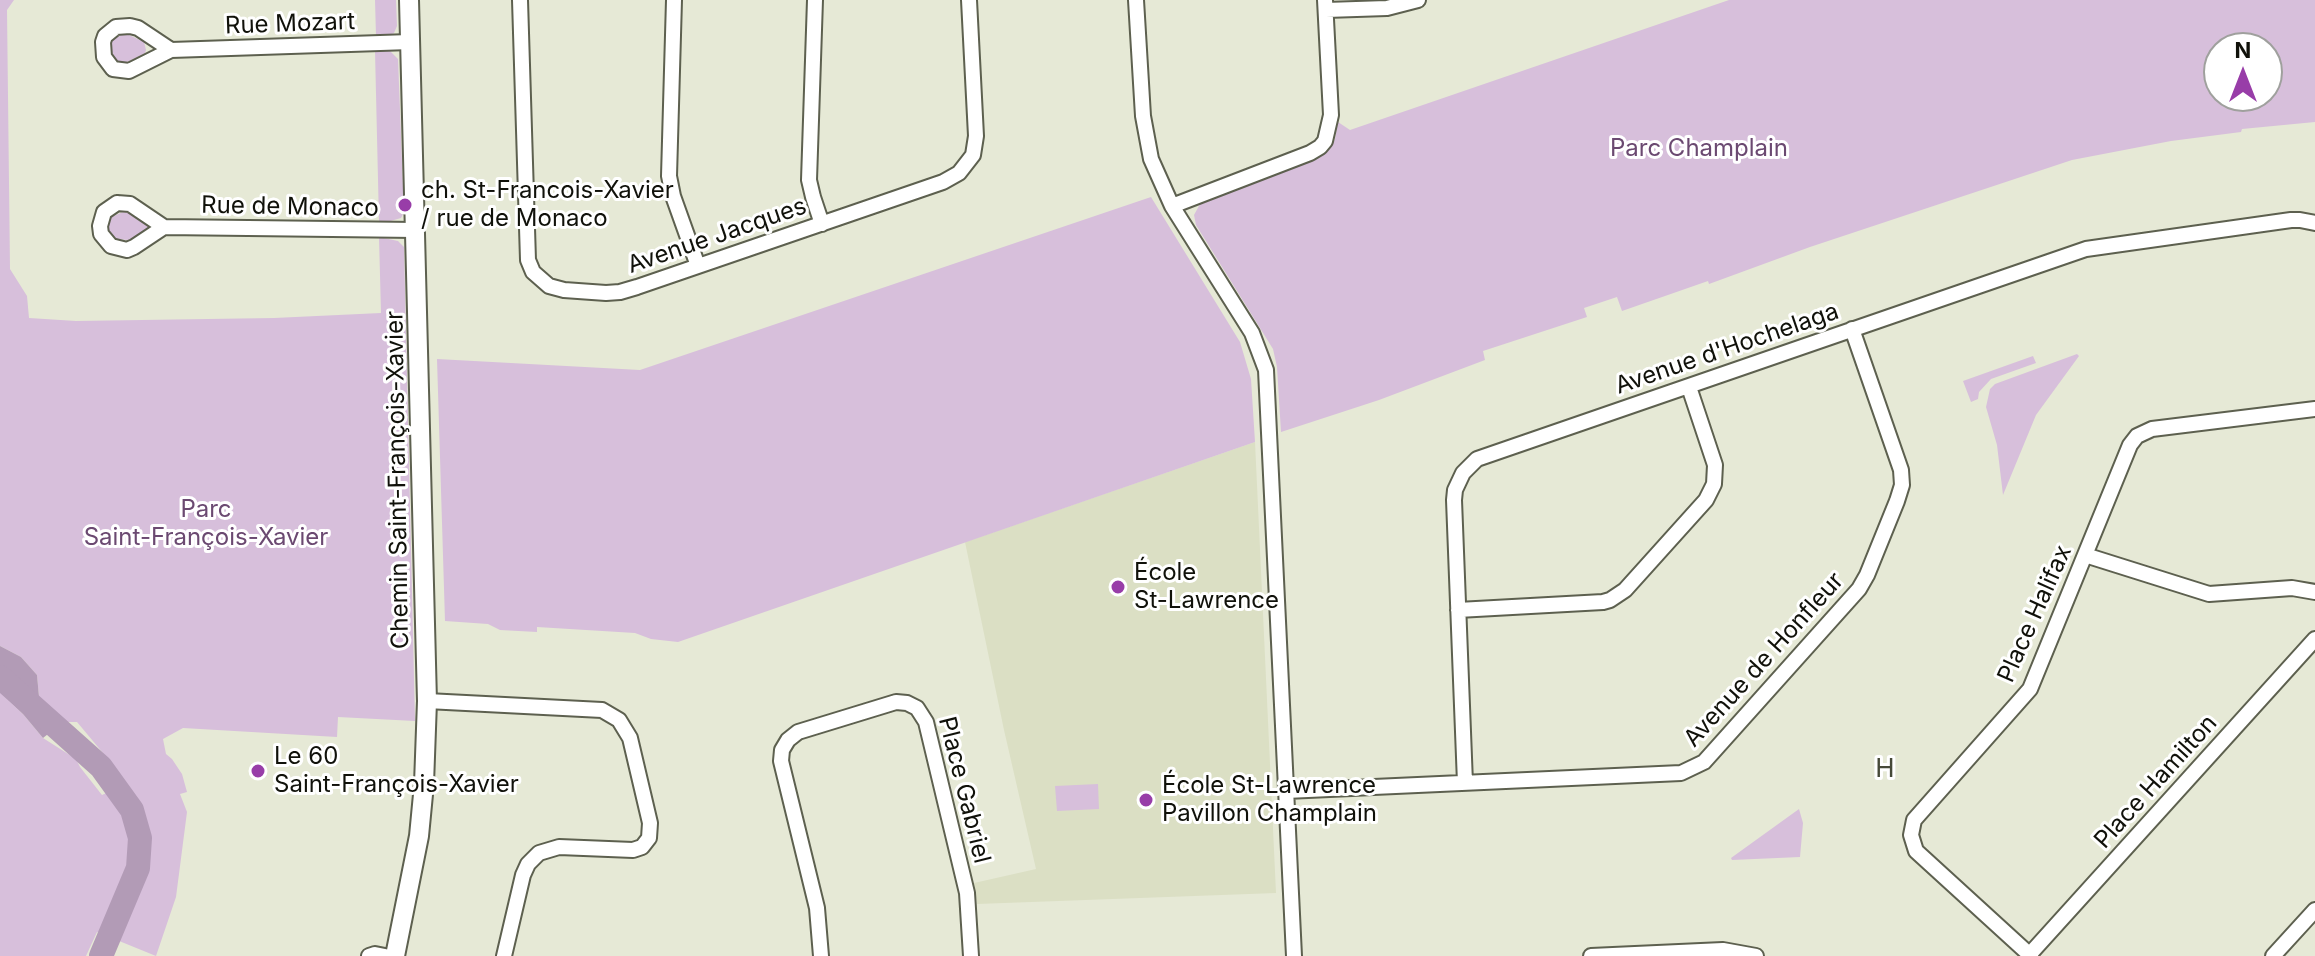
<!DOCTYPE html>
<html>
<head>
<meta charset="utf-8">
<style>
  body { margin:0 }
  #map { position:relative; width:2315px; height:956px; overflow:hidden; background:#e6e9d6; font-family:Inter,sans-serif }
  canvas { display:block }
  .north { position:absolute; left:2203px; top:32px; width:80px; height:80px; box-sizing:border-box; background:#fff; border:2px solid #9fa09d; border-radius:50%; rotate:0deg; font-size:22px; font-weight:700; line-height:32px; text-align:center; color:#10110a }
  .north::after { content:''; display:block; margin:auto; width:28px; height:36px; background:#983da8; clip-path:polygon(50% 0,100% 100%,50% 72%,0 100%) }
</style>
</head>
<body>
<div id="map">
<canvas width="2315" height="956"></canvas>
<div class="north">N</div>
</div>
<script>
const ctx = document.querySelector('canvas').getContext('2d');
ctx.lineJoin = 'round';
function fill(path, color) { ctx.fillStyle = color; ctx.fill(path, 'evenodd'); }
const poly = rows => new Path2D(rows.map(r => 'M' + r).join(''));
function trace(path, color, width, dash) { ctx.strokeStyle = color; ctx.lineWidth = width; ctx.lineCap = dash ? 'butt' : 'round'; ctx.setLineDash(dash || []); ctx.stroke(path); }
function label(font, color, halo, rows, align = 'center') {
  ctx.font = font + ' Inter,sans-serif'; ctx.lineWidth = 6; ctx.setLineDash([]); ctx.textBaseline = 'middle'; ctx.strokeStyle = halo; ctx.fillStyle = color; for (const [text, x, y, turn = 0] of rows) {
    ctx.save(); ctx.translate(x, y); ctx.rotate((+turn || 0) * Math.PI / 180); ctx.textAlign = isNaN(turn) ? turn : align; if (halo) ctx.strokeText(text, 0, 0); ctx.fillText(text, 0, 0); ctx.restore();
  }
}
fill(poly([
  [1255,442,1276,893,977,904,974,883,1036,869,1004,730,965,542]
]), '#dbdfc4');
fill(poly([
  [0,0,14,0,7,10,10,269,27,296,29,318,76,321,274,318,381,313,379,237,398,241,404,247,415,721,338,717,337,737,183,728,163,739,166,754,172,759,182,774,187,792,180,794,187,812,176,897,156,956,97,932,86,956,0,956,0,692,23,714,43,738,76,759,80,767,102,795,126,784,108,759,77,722,63,722,39,697,37,675,21,657,0,646],
  [375,0,396,0,397,26,394,33,390,35,376,36],
  [1729,0,2315,0,2315,122,2242,129,2241,132,2171,141,2072,160,1810,247,1709,284,1708,281,1622,311,1617,297,1584,308,1587,317,1483,351,1485,360,1379,400,1281,432,1277,367,1273,349,1196,225,1194,215,1200,204,1314,159,1331,147,1335,139,1338,122,1350,130],
  [2267,48,2267,96,2219,96,2219,48],
  [125,33,144,42,146,50,145,53,125,63,118,62,114,58,110,47,113,39],
  [375,51,390,51,398,59,404,212,401,218,387,222,379,222],
  [1151,197,1240,342,1251,379,1255,442,678,642,651,639,635,633,537,627,537,632,500,630,488,624,445,621,437,359,640,370],
  [123,212,130,213,149,226,149,228,129,240,115,239,109,234,108,224,111,217],
  [2077,354,2079,356,2036,415,2003,495,1997,445,1986,407,1990,389,1995,384],
  [2033,356,2036,363,1991,379,1979,392,1978,399,1971,402,1963,381],
  [1098,784,1099,809,1057,811,1055,786],
  [1799,809,1803,823,1800,857,1732,860,1731,858]
]), '#d7bfdb');
fill(poly([
  [0,646,21,657,37,675,39,697,63,722,43,738,23,714,0,692]
]), '#b29bb6');
trace(poly([
  [0,677,101,767,132,810,140,838,138,868,101,956]
]), '#b29bb6', 24);
const minor = poly([
  [520,0,528,260,533,272,549,286,564,290,606,293,620,292,637,287,943,182,959,173,973,155,976,136,969,0],
  [674,0,669,176,673,196,698,266],
  [815,0,809,180,813,197,822,224],
  [1136,0,1143,116,1151,159,1172,206,1252,333,1266,370,1294,956],
  [1326,10,1387,8,1418,0],
  [130,26,138,28,171,50,129,71,113,69,104,57,103,42,105,36,116,27,130,26],
  [171,50,410,42],
  [117,203,130,204,164,227,134,247,127,250,111,246,101,234,100,226,104,212,117,203],
  [1172,206,1310,153,1320,147,1325,141,1331,115,1325,0],
  [164,227,416,230],
  [2085,555,2209,594,2292,588,2315,592],
  [1458,610,1603,602,1610,600,1625,590,1706,500,1714,484,1715,465,1689,387],
  [427,701,602,710,619,720,630,738,650,823,649,838,642,847,633,850,559,847,539,853,528,864,523,875,504,956],
  [1465,783,1454,500,1455,490,1463,473,1477,459,2086,249,2291,220,2300,220,2315,223],
  [1286,791,1681,773,1704,762,1859,589,1867,575,1897,501,1902,485,1901,470,1852,329],
  [2030,954,2315,639],
  [369,956,375,954,385,956],
  [821,956,817,908,781,761,782,750,788,740,798,732,896,702,907,703,917,708,926,722,967,893,971,956],
  [1591,956,1723,950,1756,956],
  [2031,956,1916,851,1911,835,1914,820,2030,689,2130,445,2137,436,2152,429,2315,409],
  [2273,956,2315,910]
]);
const tertiary = poly([
  [395,956,419,836,424,784,427,701,409,0]
]);
trace(minor, '#5d604f', 18);
trace(tertiary, '#5d604f', 22);
trace(minor, '#fff', 14);
trace(tertiary, '#fff', 18);
for (const [x, y, r, color] of [
  [405,205,8,"#983da8"],
  [1118,587,8,"#983da8"],
  [258,771,8,"#983da8"],
  [1146,800,8,"#983da8"]
]) { const dot = new Path2D(); dot.arc(x, y, r, 0, 2 * Math.PI); ctx.fillStyle = color; ctx.fill(dot); trace(dot, '#fff', 3); }
label('24px', '#10110a', '#fff', [
  ["Rue Mozart",290,24,-2],
  ["Rue de Monaco",290,207,1],
  ["Avenue Jacques",717,236,-19],
  ["Avenue d'Hochelaga",1727,349,-19],
  ["Chemin Saint-François-Xavier",398,480,-91],
  ["Place Halifax",2035,614,-66],
  ["Avenue de Honfleur",1764,660,-48],
  ["Place Hamilton",2156,782,-48],
  ["Place Gabriel",964,790,76]
]);
label('24px', '#6b4971', '#fff', [
  ["Parc Champlain",1699,149],
  ["Parc",206,510],
  ["Saint-François-Xavier",206,538]
]);
label('24px', '#10110a', '#fff', [
  ["ch. St-Francois-Xavier",421,191],
  ["/ rue de Monaco",421,219],
  ["École",1134,573],
  ["St-Lawrence",1134,601],
  ["Le 60",274,757],
  ["Saint-François-Xavier",274,785],
  ["École St-Lawrence",1162,786],
  ["Pavillon Champlain",1162,814]
], 'left');
ctx.letterSpacing = '2px';
label('26px', '#464938', '#fff', [
  ["H",1886,769]
]);
ctx.letterSpacing = '0px';
</script>
</body>
</html>
